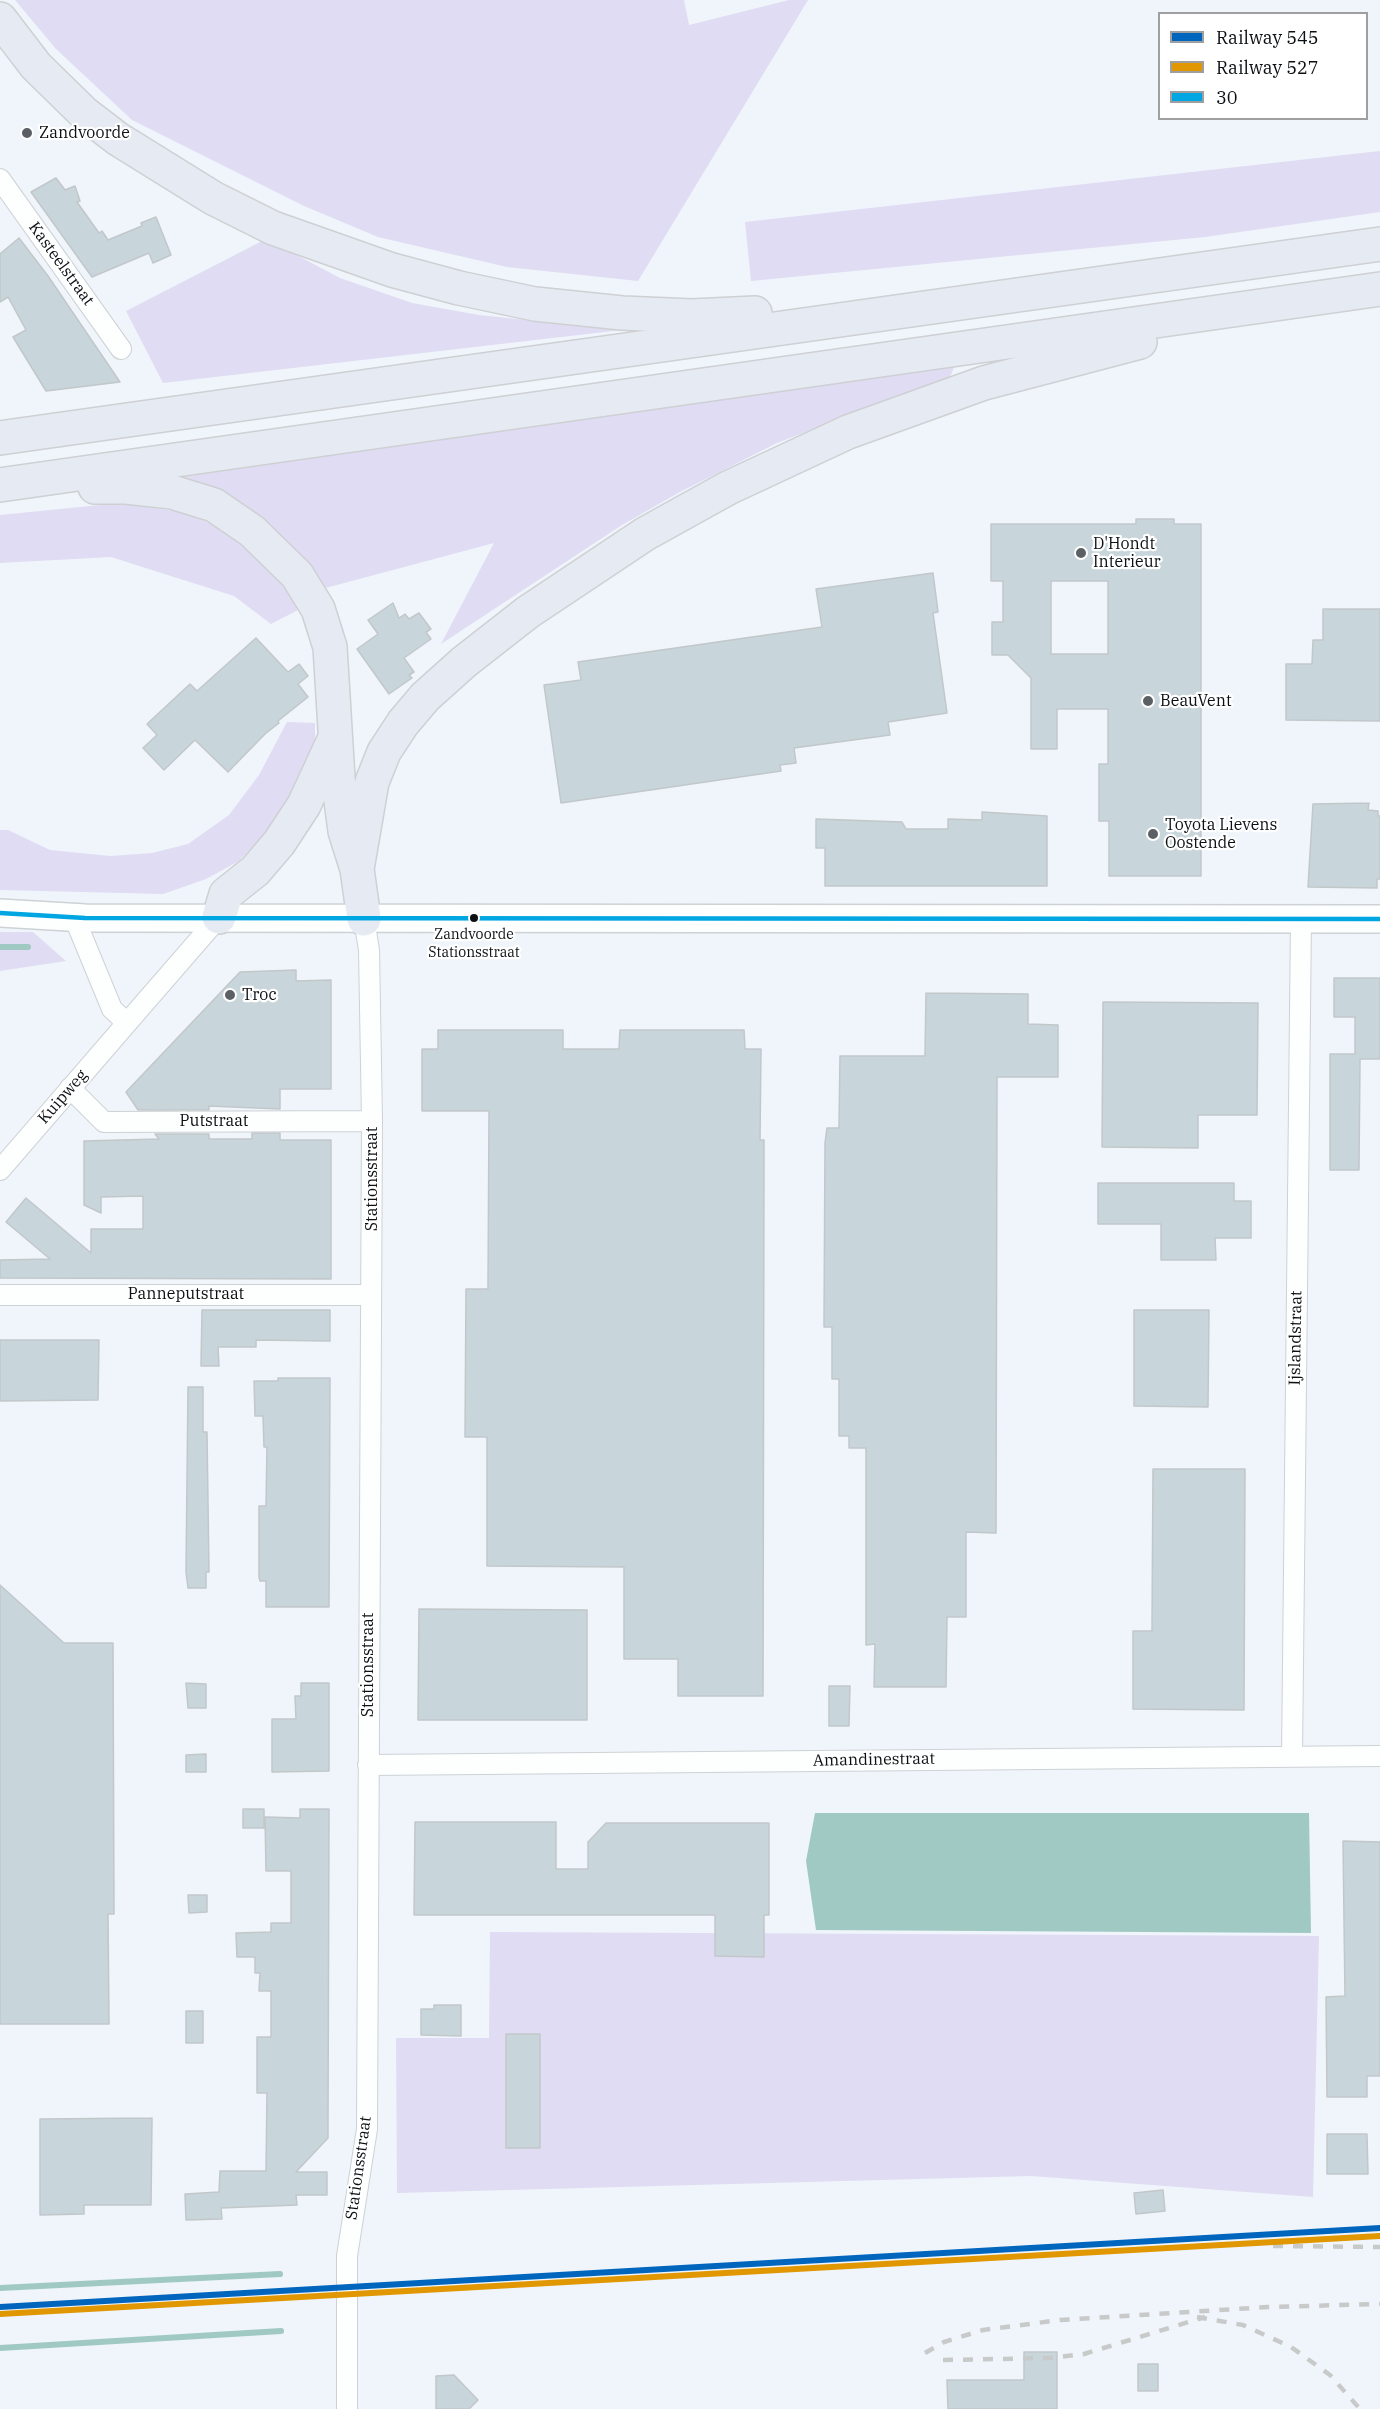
<!DOCTYPE html>
<html>
<head>
<meta charset="utf-8">
<style>
  body { margin:0 }
  #map { position:relative; width:1380px; height:2409px; overflow:hidden; background:#eff5fa; font-family:"IBM Plex Serif",serif }
  canvas { display:block }
  .legend { position:absolute; left:1158px; top:12px; width:210px; height:108px; box-sizing:border-box; background:#fff; border:2px solid #9e9fa1; margin:0; padding:8px 10px; list-style:none; font-size:18px; color:#0c1013 }
  .legend li { display:flex; align-items:center; gap:12px; height:30px }
  .legend b { width:30px; border:2px solid #9e9fa1 }
</style>
</head>
<body>
<div id="map">
<canvas width="1380" height="2409"></canvas>
<ul class="legend">
<li><b style="height:8px;background:#0065bd"></b>Railway 545</li>
<li><b style="height:8px;background:#e09702"></b>Railway 527</li>
<li><b style="height:8px;background:#00a6e2"></b>30</li>
</ul>
</div>
<script>
const ctx = document.querySelector('canvas').getContext('2d');
ctx.lineJoin = 'round';
function fill(path, color) { ctx.fillStyle = color; ctx.fill(path, 'evenodd'); }
const poly = rows => new Path2D(rows.map(r => 'M' + r).join(''));
function trace(path, color, width, dash) { ctx.strokeStyle = color; ctx.lineWidth = width; ctx.lineCap = dash ? 'butt' : 'round'; ctx.setLineDash(dash || []); ctx.stroke(path); }
function label(font, color, halo, rows, align = 'center') {
  ctx.font = font + ' "IBM Plex Serif",serif'; ctx.lineWidth = 4.5; ctx.setLineDash([]); ctx.textBaseline = 'middle'; ctx.strokeStyle = halo; ctx.fillStyle = color; for (const [text, x, y, turn = 0] of rows) {
    ctx.save(); ctx.translate(x, y); ctx.rotate((+turn || 0) * Math.PI / 180); ctx.textAlign = isNaN(turn) ? turn : align; if (halo) ctx.strokeText(text, 0, 0); ctx.fillText(text, 0, 0); ctx.restore();
  }
}
fill(poly([
  [15,0,684,0,689,25,789,0,808,0,638,281,507,267,378,237,304,206,132,120,56,49],
  [1380,151,1380,212,1205,237,751,281,745,222],
  [266,239,340,278,412,303,479,315,622,330,163,383,126,311],
  [955,365,950,377,777,443,680,492,622,525,441,644,494,543,318,590,175,478],
  [120,503,181,512,215,525,238,539,277,575,298,610,271,624,234,596,111,557,0,563,0,515],
  [287,722,315,723,315,743,301,783,271,827,239,861,206,879,163,894,0,890,0,830,8,830,50,850,110,856,152,853,188,844,229,815,259,775],
  [0,932,33,932,66,961,0,971],
  [490,1932,1319,1936,1313,2197,1031,2176,397,2193,396,2038,489,2038]
]), '#e0dcf3');
fill(poly([
  [815,1813,1309,1813,1311,1933,816,1930,806,1861]
]), '#a0c9c4');
trace(poly([
  [0,947,28,947],
  [0,2288,280,2274],
  [0,2348,281,2331]
]), '#a0c9c4', 6);
const building = poly([
  [56,178,65,190,75,186,80,201,77,202,99,233,102,231,108,240,142,226,141,223,156,217,171,255,153,263,149,253,92,277,31,192,56,178],
  [19,238,48,276,120,382,46,391,13,337,26,330,8,297,0,302,0,254,19,238],
  [1136,519,1174,519,1174,524,1201,524,1201,876,1109,876,1109,821,1099,821,1099,764,1108,764,1108,709,1057,709,1057,749,1031,749,1031,678,1008,655,992,655,992,622,1003,622,1003,581,991,581,991,524,1136,524,1136,519],
  [1051,581,1108,581,1108,654,1051,654,1051,581],
  [933,573,938,612,933,613,947,713,888,722,890,735,794,748,796,763,780,765,781,771,561,803,544,685,581,680,578,662,822,627,816,589,933,573],
  [393,603,399,618,405,614,409,619,419,613,431,629,426,632,431,639,404,658,414,672,409,675,412,678,389,694,357,649,378,634,368,620,393,603],
  [1323,609,1380,609,1380,721,1286,720,1286,664,1312,664,1313,640,1323,640,1323,609],
  [256,638,288,672,299,664,308,676,298,684,308,697,278,721,279,723,265,734,228,772,195,740,164,770,143,748,157,735,147,724,190,684,197,691,256,638],
  [1369,803,1368,810,1378,811,1378,816,1380,816,1380,879,1377,879,1377,888,1308,887,1313,804,1369,803],
  [982,812,1047,816,1047,886,825,886,825,848,816,848,816,819,902,822,906,829,948,829,948,819,982,820,982,812],
  [296,970,296,981,331,980,331,1089,280,1089,280,1109,209,1106,209,1110,138,1110,126,1092,240,972,296,970],
  [1334,978,1380,978,1380,1059,1360,1059,1359,1170,1330,1170,1330,1054,1355,1054,1355,1017,1334,1017,1334,978],
  [926,993,1028,994,1028,1024,1058,1025,1058,1077,997,1077,996,1533,966,1532,966,1617,947,1617,946,1687,874,1687,875,1644,866,1645,866,1448,849,1448,849,1436,839,1436,839,1379,832,1379,832,1327,824,1327,825,1143,827,1128,839,1128,840,1056,925,1056,926,993],
  [1103,1002,1258,1003,1257,1115,1198,1115,1198,1148,1102,1147,1103,1002],
  [438,1030,563,1030,563,1049,619,1049,620,1030,744,1030,745,1049,761,1049,760,1140,764,1140,763,1696,678,1696,678,1659,624,1659,624,1567,487,1566,487,1437,465,1437,466,1289,488,1289,489,1111,422,1111,422,1049,438,1049,438,1030],
  [252,1133,280,1133,280,1140,331,1140,331,1279,0,1278,0,1260,50,1259,6,1222,26,1198,91,1253,91,1229,143,1229,143,1196,101,1197,101,1213,84,1205,84,1141,159,1139,155,1134,209,1134,209,1139,252,1139,252,1133],
  [1098,1183,1234,1183,1234,1201,1251,1201,1251,1238,1215,1238,1216,1260,1161,1260,1161,1224,1098,1224,1098,1183],
  [202,1310,330,1310,330,1341,256,1340,256,1347,218,1347,219,1366,201,1366,202,1310],
  [1134,1310,1209,1310,1208,1407,1134,1406,1134,1310],
  [0,1340,99,1340,98,1400,0,1401,0,1340],
  [278,1378,330,1378,329,1607,266,1607,266,1581,260,1581,259,1577,259,1506,266,1506,267,1447,264,1447,263,1416,255,1416,254,1381,278,1381,278,1378],
  [188,1387,203,1387,203,1432,207,1432,209,1572,206,1572,206,1588,188,1588,186,1572,188,1387],
  [1153,1469,1245,1469,1244,1710,1133,1709,1133,1631,1152,1631,1153,1469],
  [0,1585,64,1643,113,1643,114,1914,108,1914,109,2024,0,2024,0,1585],
  [419,1609,587,1610,587,1720,418,1720,419,1609],
  [186,1683,206,1684,206,1708,188,1708,186,1683],
  [301,1683,329,1683,329,1771,272,1772,272,1719,296,1719,295,1696,301,1696,301,1683],
  [829,1686,850,1686,849,1726,829,1726,829,1686],
  [206,1754,206,1772,186,1772,186,1755,206,1754],
  [243,1809,264,1809,264,1828,243,1828,243,1809],
  [300,1809,329,1809,328,2123,328,2138,296,2172,327,2172,327,2195,296,2195,297,2205,221,2208,222,2219,186,2220,185,2194,219,2192,220,2171,266,2171,267,2093,257,2093,257,2037,271,2037,271,1991,259,1991,260,1973,255,1973,255,1957,237,1957,236,1933,271,1932,271,1923,291,1923,291,1871,266,1871,265,1817,300,1818,300,1809],
  [415,1822,556,1822,556,1869,588,1869,588,1842,606,1823,769,1823,769,1915,764,1915,764,1957,715,1956,715,1915,414,1915,415,1822],
  [1343,1841,1380,1842,1380,2076,1367,2076,1367,2097,1327,2097,1326,1997,1345,1996,1343,1841],
  [188,1895,207,1895,207,1912,189,1913,188,1895],
  [434,2005,461,2005,461,2036,421,2035,421,2009,434,2009,434,2005],
  [186,2011,203,2011,203,2043,186,2043,186,2011],
  [506,2034,540,2034,540,2148,506,2148,506,2034],
  [152,2118,151,2205,84,2205,84,2214,40,2215,40,2119,152,2118],
  [1327,2134,1367,2134,1368,2174,1327,2174,1327,2134],
  [1163,2190,1165,2211,1136,2214,1134,2193,1163,2190],
  [1024,2352,1057,2352,1057,2409,948,2409,947,2380,1024,2380,1024,2352],
  [1138,2364,1158,2364,1158,2391,1138,2391,1138,2364],
  [454,2375,478,2400,469,2409,436,2409,436,2376,454,2375]
]);
fill(building, '#c8d6db');
trace(building, '#c2c7ca', 1.5);
const street = poly([
  [0,179,121,349],
  [127,1023,219,917],
  [70,1088,104,1122,372,1121],
  [0,1170,127,1023,112,1009,74,917],
  [0,1295,371,1295],
  [1292,1756,1301,919],
  [368,1765,1380,1756],
  [347,2409,347,2256,367,2129,372,1121,369,950,364,919]
]);
const secondary = poly([
  [0,913,85,918,1380,919]
]);
const highway = poly([
  [0,19,36,66,84,113,118,139,213,198,273,228,392,270,459,288,535,304,622,313,692,316,755,313],
  [0,438,1380,244],
  [0,485,1380,289],
  [95,487,126,487,172,492,214,505,252,531,297,575,318,609,330,647,338,778,345,831,357,869,364,919],
  [357,869,372,782,384,752,403,723,425,697,464,662,528,612,645,534,728,488,848,432,984,383,1140,342],
  [219,917,226,894,255,871,279,843,304,805,334,740]
]);
trace(street, '#cdd2d5', 22);
trace(secondary, '#cdd2d5', 30);
trace(highway, '#ced0d3', 36);
trace(street, '#fdfefe', 20);
trace(secondary, '#fdfefe', 27);
trace(highway, '#e6eaf3', 33);
trace(poly([
  [1273,2246,1380,2247],
  [1197,2317,1243,2325,1291,2347,1330,2375,1360,2409],
  [925,2353,944,2342,983,2330,1060,2320,1268,2307,1380,2304],
  [943,2360,1050,2358,1084,2354,1205,2317]
]), '#c8caca', 4.5, [10, 10]);
trace(poly([
  [0,913,85,918,1380,919]
]), '#00a6e2', 4.5);
trace(poly([
  [0,2307,1380,2228]
]), '#0065bd', 6);
trace(poly([
  [0,2314,1380,2236]
]), '#e09702', 6);
for (const [x, y, r, color] of [
  [27,133,6,"#5b6064"],
  [1081,553,6,"#5b6064"],
  [1148,701,6,"#5b6064"],
  [1153,834,6,"#5b6064"],
  [474,918,5,"#0c1013"],
  [230,995,6,"#5b6064"]
]) { const dot = new Path2D(); dot.arc(x, y, r, 0, 2 * Math.PI); ctx.fillStyle = color; ctx.fill(dot); trace(dot, '#fff', 2); }
label('14px', '#0c1013', '#fff', [
  ["Zandvoorde",474,935],
  ["Stationsstraat",474,953]
]);
label('16px', '#0c1013', '#fff', [
  ["Zandvoorde",39,133],
  ["D'Hondt",1093,544],
  ["Interieur",1093,562],
  ["BeauVent",1160,701],
  ["Toyota Lievens",1165,825],
  ["Oostende",1165,843],
  ["Troc",242,995]
], 'left');
label('16px', '#0c1013', '#fff', [
  ["Kasteelstraat",61,264,54],
  ["Kuipweg",63,1097,-49],
  ["Putstraat",214,1121],
  ["Stationsstraat",372,1179,-90],
  ["Panneputstraat",186,1294],
  ["Ijslandstraat",1296,1338,-89],
  ["Stationsstraat",368,1665,-90],
  ["Amandinestraat",874,1760,-1],
  ["Stationsstraat",359,2168,-82]
]);
</script>
</body>
</html>
